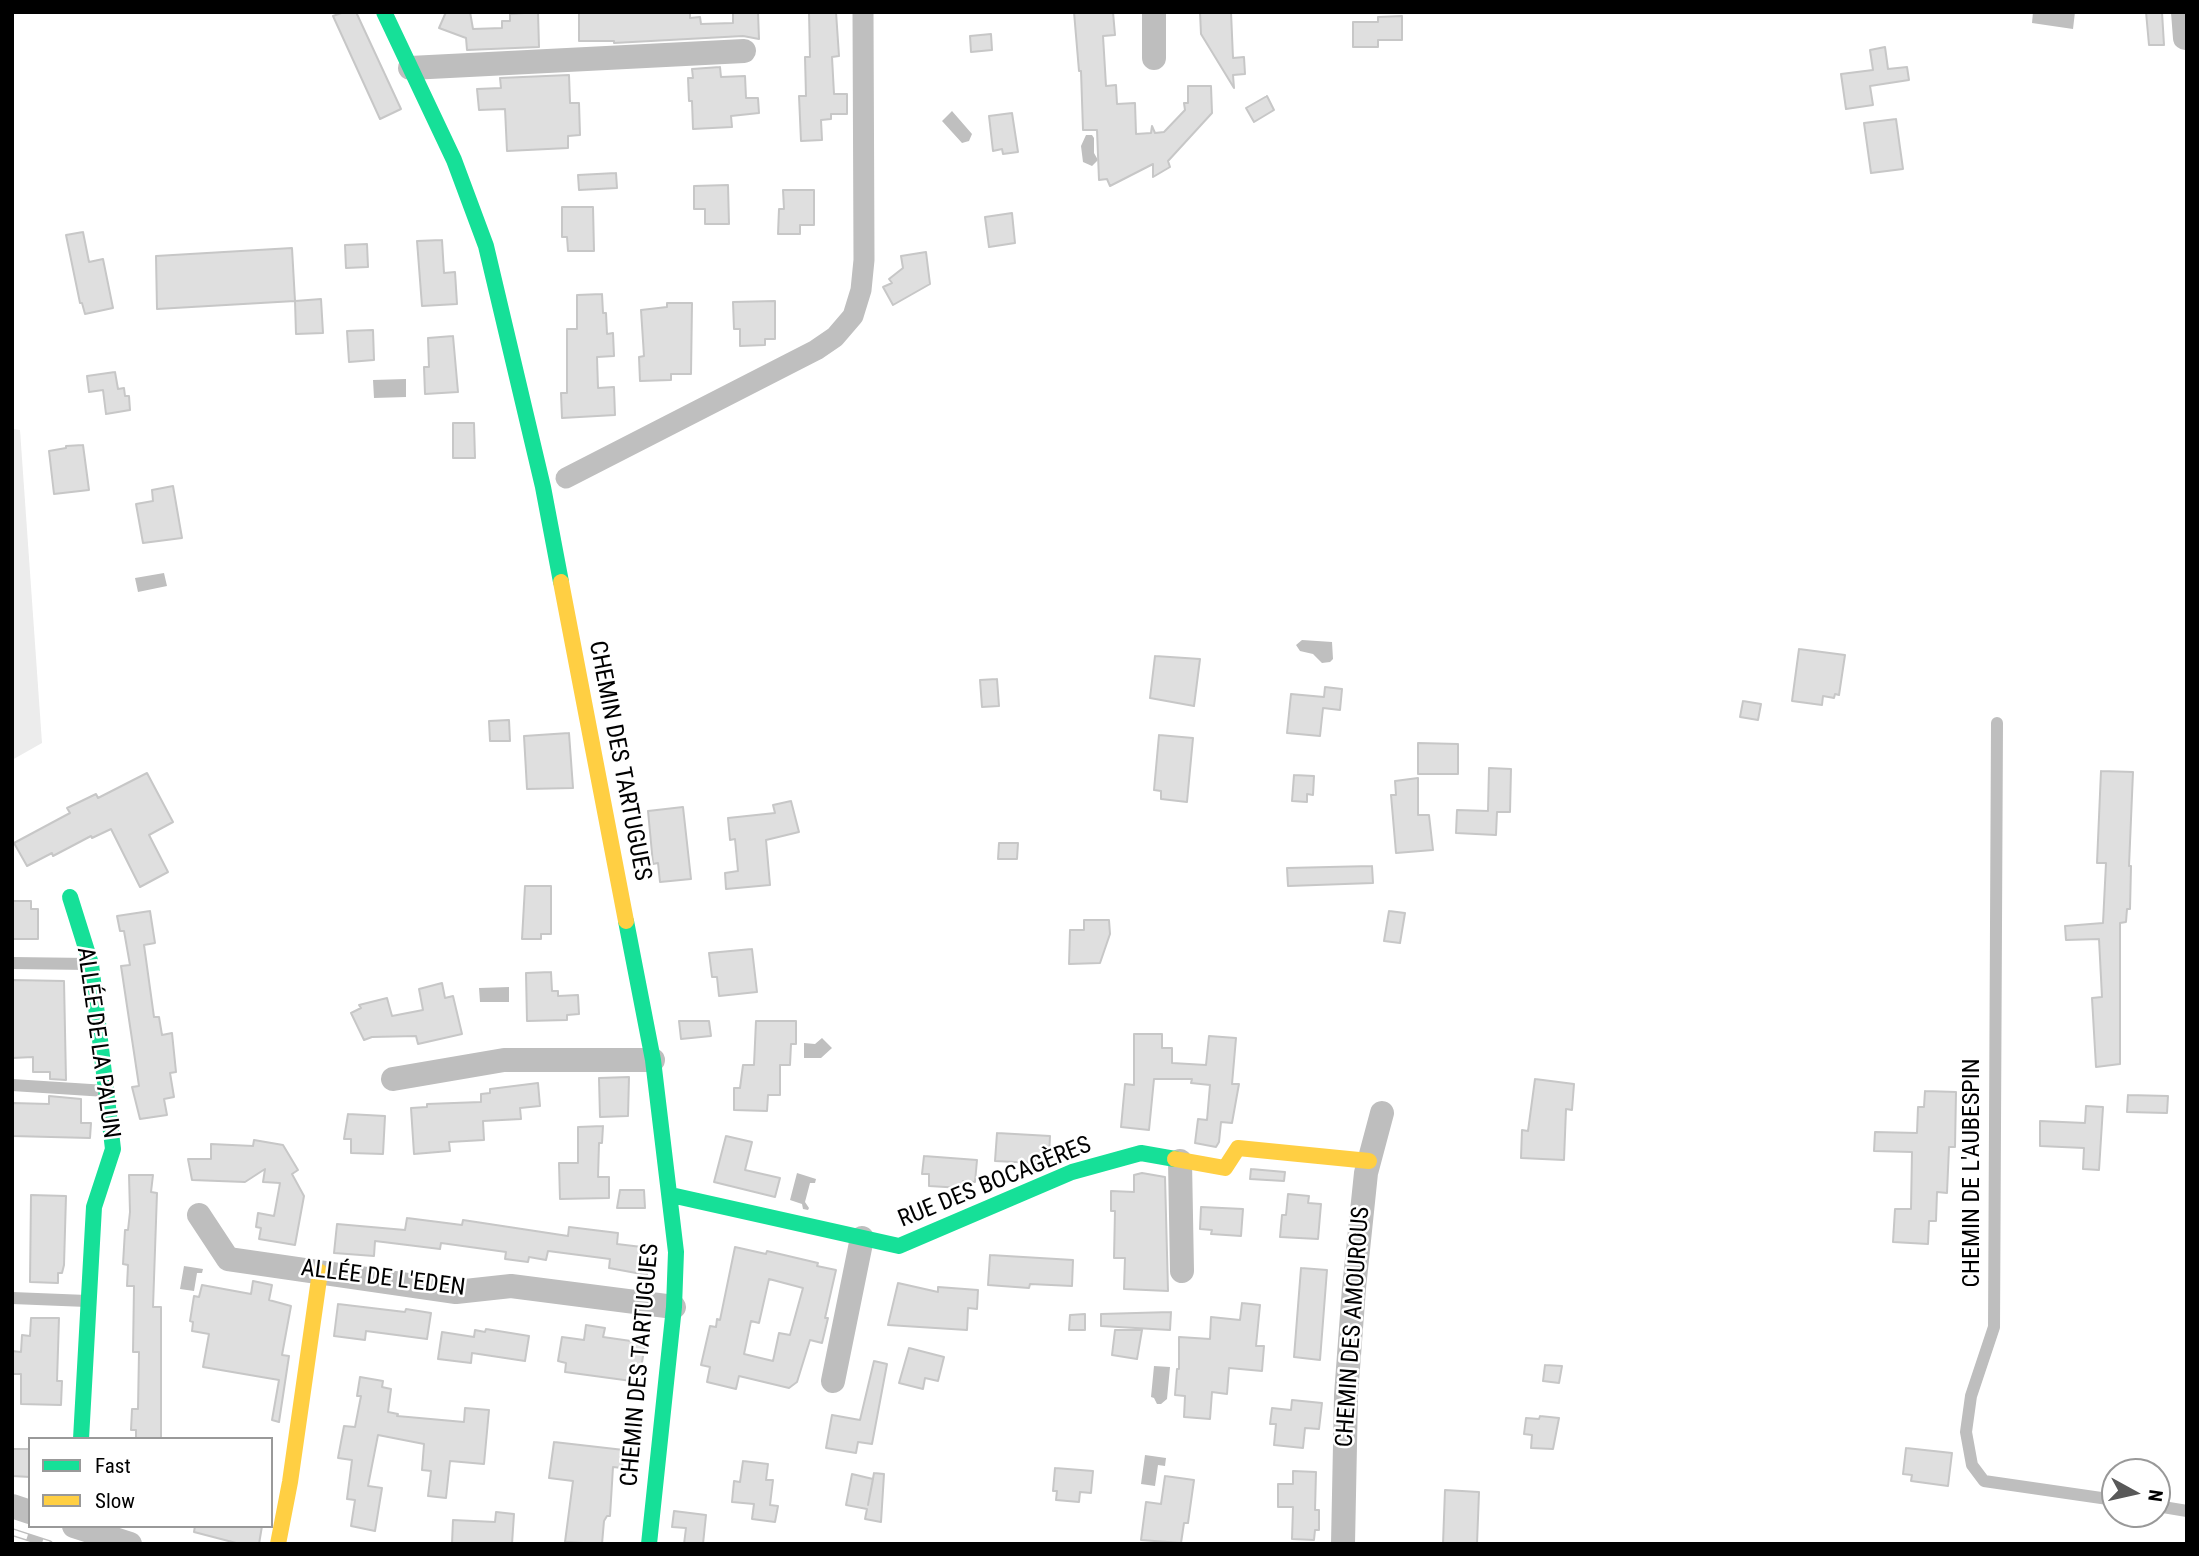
<!DOCTYPE html>
<html>
<head>
<meta charset="utf-8">
<style>
  body { margin:0 }
  #map { position:relative; width:2199px; height:1556px; overflow:hidden; background:#fff; font-family:"Roboto Condensed",sans-serif }
  canvas { display:block }
  .frame { position:absolute; inset:0; border:14px solid #000; pointer-events:none }
  .legend { position:absolute; left:28px; top:1437px; width:245px; height:91px; box-sizing:border-box; background:#fff; border:2px solid #999; margin:0; padding:9px 12px; list-style:none; font-size:21px; color:#000 }
  .legend li { display:flex; align-items:center; gap:14px; height:35px }
  .legend b { width:35px; border:2px solid #999 }
  .north { position:absolute; left:2101px; top:1458px; width:70px; height:70px; box-sizing:border-box; background:#fff; border:2px solid #999; border-radius:50%; rotate:98deg; font-size:19px; font-weight:700; line-height:28px; text-align:center; color:#000 }
  .north::after { content:''; display:block; margin:auto; width:24px; height:32px; background:#595959; clip-path:polygon(50% 0,100% 100%,50% 72%,0 100%) }
</style>
</head>
<body>
<div id="map">
<canvas width="2199" height="1556"></canvas>
<div class="frame"></div>
<ul class="legend">
<li><b style="height:9px;background:#16e098"></b>Fast</li>
<li><b style="height:9px;background:#ffcf43"></b>Slow</li>
</ul>
<div class="north">N</div>
</div>
<script>
const ctx = document.querySelector('canvas').getContext('2d');
ctx.lineJoin = 'round';
function fill(path, color) { ctx.fillStyle = color; ctx.fill(path, 'evenodd'); }
const poly = rows => new Path2D(rows.map(r => 'M' + r).join(''));
function trace(path, color, width, dash) { ctx.strokeStyle = color; ctx.lineWidth = width; ctx.lineCap = dash ? 'butt' : 'round'; ctx.setLineDash(dash || []); ctx.stroke(path); }
function label(font, color, halo, rows, align = 'center') {
  ctx.font = font + ' "Roboto Condensed",sans-serif'; ctx.lineWidth = 5; ctx.setLineDash([]); ctx.textBaseline = 'middle'; ctx.strokeStyle = halo; ctx.fillStyle = color; for (const [text, x, y, turn = 0] of rows) {
    ctx.save(); ctx.translate(x, y); ctx.rotate((+turn || 0) * Math.PI / 180); ctx.textAlign = isNaN(turn) ? turn : align; if (halo) ctx.strokeText(text, 0, 0); ctx.fillText(text, 0, 0); ctx.restore();
  }
}
fill(poly([
  [12,429,20,430,42,743,12,760]
]), '#ececec');
fill(poly([
  [2033,12,2075,12,2073,29,2032,23],
  [952,111,972,134,969,141,962,143,942,121],
  [1086,135,1092,135,1094,138,1094,153,1098,160,1092,166,1083,162,1081,146],
  [406,379,406,397,374,398,373,380],
  [164,573,167,586,138,592,135,578],
  [1302,640,1332,642,1333,659,1330,662,1322,663,1313,654,1300,651,1296,645],
  [509,987,509,1002,480,1002,479,988],
  [822,1038,832,1048,821,1058,804,1058,804,1043,815,1044],
  [797,1173,816,1179,815,1183,810,1183,805,1202,809,1208,808,1210,803,1209,802,1204,790,1200],
  [184,1266,203,1269,202,1273,197,1273,194,1291,180,1289],
  [1154,1366,1170,1367,1167,1399,1161,1404,1157,1404,1154,1398,1151,1397],
  [1145,1455,1166,1458,1165,1466,1158,1465,1155,1486,1141,1484]
]), '#bfbfbf');
trace(poly([
  [566,478,816,350,835,337,853,316,861,290,864,260,863,12]
]), '#bfbfbf', 21);
const building = poly([
  [344,12,356,12,401,109,380,119,333,16,344,12],
  [446,12,470,12,473,29,502,28,502,21,510,21,510,14,538,12,539,47,467,50,466,38,439,28,446,12],
  [579,12,690,12,690,18,700,17,701,24,733,23,733,12,758,12,759,39,743,36,614,43,614,41,579,41,579,12],
  [809,12,836,12,839,56,832,57,834,94,847,94,847,114,831,114,831,119,821,120,822,140,801,141,799,96,806,96,805,57,810,57,809,12],
  [1074,12,1113,12,1115,35,1103,36,1106,86,1116,85,1117,104,1135,103,1136,134,1151,133,1152,126,1155,133,1164,132,1185,110,1184,103,1188,103,1188,86,1211,86,1212,113,1168,161,1170,167,1153,177,1153,164,1110,186,1107,179,1099,180,1097,130,1083,130,1081,71,1079,71,1074,12],
  [1200,12,1231,12,1233,58,1244,57,1245,74,1233,75,1234,88,1201,34,1200,12],
  [2146,12,2162,12,2164,45,2149,45,2146,12],
  [1402,16,1402,40,1378,40,1378,47,1353,47,1353,22,1378,22,1378,17,1402,16],
  [991,34,992,50,971,52,970,36,991,34],
  [1885,47,1888,69,1907,67,1909,80,1870,86,1873,105,1846,109,1841,74,1873,70,1870,50,1885,47],
  [720,67,721,77,745,76,746,98,758,98,759,113,731,116,732,127,693,129,692,101,689,101,688,78,693,78,692,69,720,67],
  [569,75,570,103,579,103,580,135,568,136,568,148,507,151,505,109,479,110,477,89,501,88,500,78,569,75],
  [1267,96,1274,110,1254,122,1246,108,1267,96],
  [1012,113,1018,152,1003,154,1002,149,993,151,989,116,1012,113],
  [1896,119,1903,169,1871,173,1864,123,1896,119],
  [616,173,617,188,579,190,578,175,616,173],
  [728,185,729,224,705,224,705,209,694,209,694,186,728,185],
  [783,190,814,190,814,225,800,225,800,234,778,234,779,209,784,209,783,190],
  [562,207,593,207,594,251,568,251,567,237,562,237,562,207],
  [1012,213,1015,243,989,247,985,217,1012,213],
  [83,232,89,262,103,259,113,308,85,314,82,303,80,303,66,235,83,232],
  [442,240,444,273,455,272,457,304,422,306,417,241,442,240],
  [367,244,368,267,346,268,345,245,367,244],
  [292,248,295,301,321,299,323,333,296,334,295,301,157,309,156,256,292,248],
  [926,252,930,284,893,305,883,287,892,283,889,279,903,268,901,256,926,252],
  [602,294,603,313,606,313,607,334,613,333,614,356,597,357,598,388,614,387,615,415,562,418,561,393,567,393,567,329,577,329,577,295,602,294],
  [775,301,775,339,765,339,765,345,740,346,740,329,734,329,733,302,775,301],
  [667,303,692,303,691,374,671,374,671,380,640,381,639,357,644,356,641,310,667,307,667,303],
  [373,330,374,360,349,362,347,331,373,330],
  [453,336,458,392,425,394,424,367,429,367,428,338,453,336],
  [115,372,118,389,124,388,125,396,129,396,130,410,106,414,103,390,89,392,87,376,115,372],
  [453,423,474,423,475,458,453,458,453,423],
  [83,445,89,490,54,494,49,451,66,448,66,446,83,445],
  [173,486,182,538,143,543,136,504,153,501,152,490,173,486],
  [1799,649,1845,655,1839,695,1835,694,1834,698,1823,696,1822,705,1792,701,1799,649],
  [1155,656,1200,659,1194,706,1150,698,1155,656],
  [997,679,999,706,982,707,980,680,997,679],
  [1325,687,1342,689,1340,710,1323,708,1320,736,1287,733,1291,694,1324,697,1325,687],
  [1743,701,1761,704,1758,720,1740,717,1743,701],
  [509,720,510,741,490,741,489,721,509,720],
  [569,733,573,788,527,789,524,736,569,733],
  [1159,735,1193,738,1187,802,1161,799,1161,791,1154,790,1159,735],
  [1418,743,1458,744,1458,774,1418,774,1418,743],
  [1489,768,1511,769,1510,812,1497,812,1496,835,1456,833,1457,810,1488,811,1489,768],
  [2101,771,2133,772,2129,866,2131,866,2130,909,2127,909,2126,922,2120,923,2120,1064,2096,1067,2092,998,2102,997,2099,939,2066,940,2065,926,2103,923,2106,863,2097,863,2101,771],
  [147,773,173,822,149,835,168,872,140,887,111,829,92,838,91,836,53,856,52,853,27,866,14,843,70,813,67,808,96,794,98,798,147,773],
  [1294,775,1314,776,1313,795,1307,794,1307,802,1292,801,1294,775],
  [1418,778,1418,815,1429,815,1433,850,1396,853,1391,795,1396,795,1395,781,1418,778],
  [791,801,799,832,766,840,770,885,726,889,725,873,738,871,735,839,730,840,728,818,775,813,773,805,791,801],
  [683,807,691,879,660,882,658,863,653,864,648,811,683,807],
  [999,843,1018,843,1017,859,998,859,999,843],
  [1372,866,1373,883,1288,886,1287,868,1372,866],
  [525,886,551,886,551,934,541,934,541,939,522,939,525,886],
  [12,901,31,901,31,909,38,909,38,939,12,939,12,901],
  [150,911,155,943,144,945,154,1017,159,1017,162,1035,172,1033,176,1072,170,1073,174,1097,164,1099,167,1115,140,1119,132,1087,139,1086,121,966,130,965,124,931,120,931,117,916,150,911],
  [1389,911,1405,913,1400,943,1384,941,1389,911],
  [1084,920,1109,920,1110,934,1100,963,1069,964,1070,930,1084,930,1084,920],
  [752,949,757,992,719,996,717,977,712,977,709,953,752,949],
  [551,972,552,991,558,991,558,996,578,995,579,1014,567,1015,567,1020,527,1021,526,973,551,972],
  [12,980,64,981,66,1080,50,1079,50,1072,33,1072,33,1057,12,1058,12,980],
  [442,983,445,998,453,996,462,1034,418,1044,416,1036,372,1037,364,1040,351,1013,361,1008,359,1005,387,998,392,1016,423,1010,419,989,442,983],
  [679,1021,709,1021,711,1036,681,1039,679,1021],
  [756,1021,796,1021,796,1044,791,1044,790,1065,780,1065,780,1095,768,1095,767,1111,734,1110,734,1088,740,1088,743,1065,754,1065,756,1021],
  [1134,1034,1162,1034,1162,1048,1172,1048,1172,1063,1206,1065,1209,1036,1236,1038,1232,1084,1239,1084,1237,1095,1232,1123,1221,1122,1219,1142,1216,1147,1195,1143,1198,1119,1207,1120,1210,1085,1191,1083,1192,1079,1154,1079,1149,1130,1121,1127,1125,1084,1134,1085,1134,1034],
  [629,1077,628,1116,600,1117,599,1078,629,1077],
  [1535,1079,1574,1084,1572,1110,1566,1109,1564,1160,1521,1158,1522,1130,1528,1131,1535,1079],
  [538,1083,540,1106,520,1108,521,1119,483,1121,484,1140,449,1142,450,1151,414,1154,411,1108,427,1107,427,1104,481,1102,481,1094,490,1093,490,1089,538,1083],
  [1925,1091,1956,1092,1955,1147,1949,1147,1947,1193,1937,1192,1936,1221,1929,1221,1928,1244,1893,1242,1895,1209,1911,1209,1912,1152,1874,1151,1875,1132,1917,1133,1918,1107,1924,1107,1925,1091],
  [2128,1095,2168,1096,2167,1113,2127,1112,2128,1095],
  [49,1096,81,1099,81,1123,91,1123,90,1138,12,1136,12,1103,49,1104,49,1096],
  [2086,1106,2103,1107,2099,1170,2083,1169,2084,1148,2040,1146,2040,1121,2085,1123,2086,1106],
  [348,1114,385,1116,383,1154,351,1153,351,1139,344,1139,348,1114],
  [603,1126,602,1143,599,1143,598,1177,609,1177,609,1198,560,1199,559,1163,578,1163,578,1127,603,1126],
  [997,1133,1050,1136,1049,1157,1035,1156,1035,1163,995,1161,997,1133],
  [726,1136,752,1142,745,1170,780,1178,775,1197,714,1182,726,1136],
  [254,1140,283,1145,298,1170,292,1174,304,1196,295,1245,259,1239,261,1228,256,1227,258,1213,274,1216,280,1183,263,1182,265,1169,245,1182,192,1180,188,1159,211,1159,211,1144,253,1146,254,1140],
  [924,1156,977,1160,975,1182,963,1181,962,1188,929,1186,929,1174,922,1174,924,1156],
  [1251,1169,1285,1172,1284,1181,1250,1179,1251,1169],
  [1142,1173,1165,1177,1168,1291,1124,1289,1125,1258,1114,1258,1115,1211,1111,1211,1111,1191,1134,1192,1134,1175,1142,1173],
  [129,1175,153,1175,151,1192,157,1193,153,1307,161,1307,161,1439,136,1439,136,1430,131,1430,132,1409,138,1409,139,1352,133,1352,134,1286,127,1286,128,1265,123,1264,125,1230,128,1230,130,1212,129,1175],
  [620,1190,644,1190,645,1208,617,1208,620,1190],
  [1288,1194,1309,1196,1308,1203,1321,1204,1318,1239,1280,1237,1282,1215,1286,1215,1288,1194],
  [31,1195,66,1196,64,1265,62,1273,58,1273,58,1283,30,1282,31,1195],
  [1201,1207,1243,1209,1241,1236,1211,1234,1212,1230,1200,1229,1201,1207],
  [407,1218,462,1225,463,1220,568,1236,569,1227,618,1233,617,1244,650,1248,647,1275,609,1268,610,1259,548,1251,546,1260,529,1257,528,1262,505,1259,506,1252,441,1243,440,1249,375,1241,374,1256,334,1253,337,1224,405,1230,407,1218],
  [735,1247,766,1254,767,1251,818,1263,817,1266,836,1270,825,1318,828,1318,822,1343,810,1340,797,1382,789,1388,739,1376,736,1389,707,1382,710,1367,701,1365,710,1326,716,1327,717,1319,720,1320,735,1247],
  [769,1279,803,1288,790,1335,779,1333,773,1361,744,1354,751,1321,759,1323,769,1279],
  [990,1255,1073,1260,1072,1286,1030,1284,1029,1288,988,1285,990,1255],
  [1301,1268,1327,1270,1320,1360,1294,1357,1301,1268],
  [253,1281,272,1285,269,1300,291,1306,282,1355,289,1356,279,1422,272,1420,279,1380,203,1367,209,1334,192,1331,193,1322,190,1321,194,1296,199,1297,202,1285,251,1294,253,1281],
  [898,1283,938,1292,938,1287,978,1290,977,1309,968,1308,967,1330,888,1325,898,1283],
  [1242,1303,1260,1305,1256,1346,1264,1346,1262,1371,1229,1368,1227,1394,1212,1392,1210,1419,1184,1417,1185,1396,1175,1395,1177,1369,1179,1369,1179,1337,1210,1339,1211,1317,1240,1320,1242,1303],
  [338,1304,405,1312,406,1309,431,1313,427,1339,366,1331,365,1340,334,1336,338,1304],
  [1171,1312,1170,1330,1101,1326,1101,1314,1171,1312],
  [1085,1314,1085,1330,1069,1330,1070,1315,1085,1314],
  [31,1318,59,1318,57,1381,62,1381,61,1405,21,1404,21,1374,12,1374,12,1351,21,1352,22,1335,30,1336,31,1318],
  [586,1325,605,1328,603,1337,645,1343,639,1382,565,1372,566,1363,558,1361,562,1337,584,1340,586,1325],
  [486,1329,529,1336,525,1361,472,1353,471,1363,438,1359,442,1332,474,1337,475,1330,485,1332,486,1329],
  [1115,1330,1142,1330,1137,1359,1112,1355,1115,1330],
  [909,1348,944,1357,938,1381,925,1378,923,1389,899,1383,909,1348],
  [874,1361,887,1364,872,1444,858,1442,856,1453,826,1448,832,1415,860,1420,874,1361],
  [1545,1365,1562,1366,1559,1383,1543,1381,1545,1365],
  [360,1377,383,1381,382,1387,391,1389,388,1412,398,1414,397,1416,464,1422,465,1408,489,1410,484,1464,450,1461,446,1498,428,1496,431,1471,422,1470,424,1444,378,1435,368,1486,382,1488,375,1531,351,1526,355,1500,347,1499,352,1460,338,1458,344,1426,355,1427,361,1396,357,1396,360,1377],
  [1292,1400,1322,1403,1319,1429,1305,1428,1303,1448,1274,1445,1276,1424,1270,1424,1272,1408,1291,1410,1292,1400],
  [1540,1416,1559,1418,1553,1449,1531,1448,1532,1435,1524,1434,1526,1418,1539,1419,1540,1416],
  [554,1442,624,1450,622,1468,613,1467,610,1516,607,1516,604,1521,602,1544,565,1542,573,1481,549,1478,554,1442],
  [1906,1448,1952,1453,1948,1486,1911,1481,1912,1475,1903,1474,1906,1448],
  [12,1449,30,1449,30,1477,12,1476,12,1449],
  [743,1461,768,1464,766,1480,773,1480,770,1505,778,1506,775,1522,752,1519,754,1504,732,1502,734,1481,740,1482,743,1461],
  [1055,1468,1093,1471,1091,1493,1080,1492,1079,1502,1056,1500,1057,1491,1053,1491,1055,1468],
  [1293,1471,1316,1472,1315,1510,1319,1510,1319,1530,1315,1530,1314,1540,1292,1539,1293,1507,1278,1507,1278,1484,1293,1484,1293,1471],
  [874,1473,884,1474,881,1522,865,1519,867,1509,846,1505,852,1474,873,1479,868,1505,874,1473],
  [1165,1476,1194,1480,1188,1523,1184,1523,1181,1543,1141,1540,1146,1502,1161,1504,1165,1476],
  [1445,1490,1479,1492,1477,1544,1443,1544,1445,1490],
  [674,1511,706,1515,703,1544,684,1544,686,1528,672,1527,674,1511],
  [496,1512,514,1514,512,1544,452,1544,453,1520,495,1522,496,1512],
  [195,1526,262,1526,259,1544,240,1544,194,1532,195,1526]
]);
fill(building, '#dfdfdf');
trace(building, '#c7c7c7', 2);
trace(poly([
  [1997,723,1994,1327,1971,1396,1966,1432,1972,1465,1984,1481,2115,1500],
  [12,963,89,964],
  [12,1085,106,1091],
  [12,1298,87,1301],
  [2157,1506,2187,1511]
]), '#bebebe', 12);
trace(poly([
  [1154,12,1154,58],
  [2183,12,2185,38],
  [410,68,744,51],
  [393,1079,504,1060,653,1060],
  [1180,1161,1182,1271],
  [199,1215,228,1259,456,1292,511,1286,674,1307],
  [833,1381,862,1238],
  [12,1506,30,1512],
  [74,1526,130,1544],
  [1343,1544,1346,1395,1354,1288,1366,1173,1382,1113]
]), '#bebebe', 24);
trace(poly([
  [384,12,454,160,486,246,543,487,561,582],
  [70,897,91,964,113,1149,94,1207,81,1439],
  [626,921,653,1060,676,1252,674,1307,649,1544],
  [671,1195,899,1246,1072,1172,1141,1153,1175,1159]
]), '#16e098', 16);
trace(poly([
  [561,582,626,921],
  [1175,1159,1225,1168,1238,1148,1369,1161],
  [278,1544,290,1482,320,1272]
]), '#ffcf43', 16);
const rail = poly([
  [12,1532,49,1544]
]);
trace(rail, '#bebebe', 8);
trace(rail, '#fff', 5, [16]);
label('24px', '#000', '#fff', [
  ["CHEMIN DES TARTUGUES",619,761,79],
  ["ALLÉE DE LA PALUN",97,1043,82],
  ["CHEMIN DE L'AUBESPIN",1973,1173,-90],
  ["RUE DES BOCAGÈRES",995,1183,-22],
  ["ALLÉE DE L'EDEN",383,1279,7],
  ["CHEMIN DES AMOUROUS",1354,1327,-86],
  ["CHEMIN DES TARTUGUES",641,1365,-85]
]);
</script>
</body>
</html>
